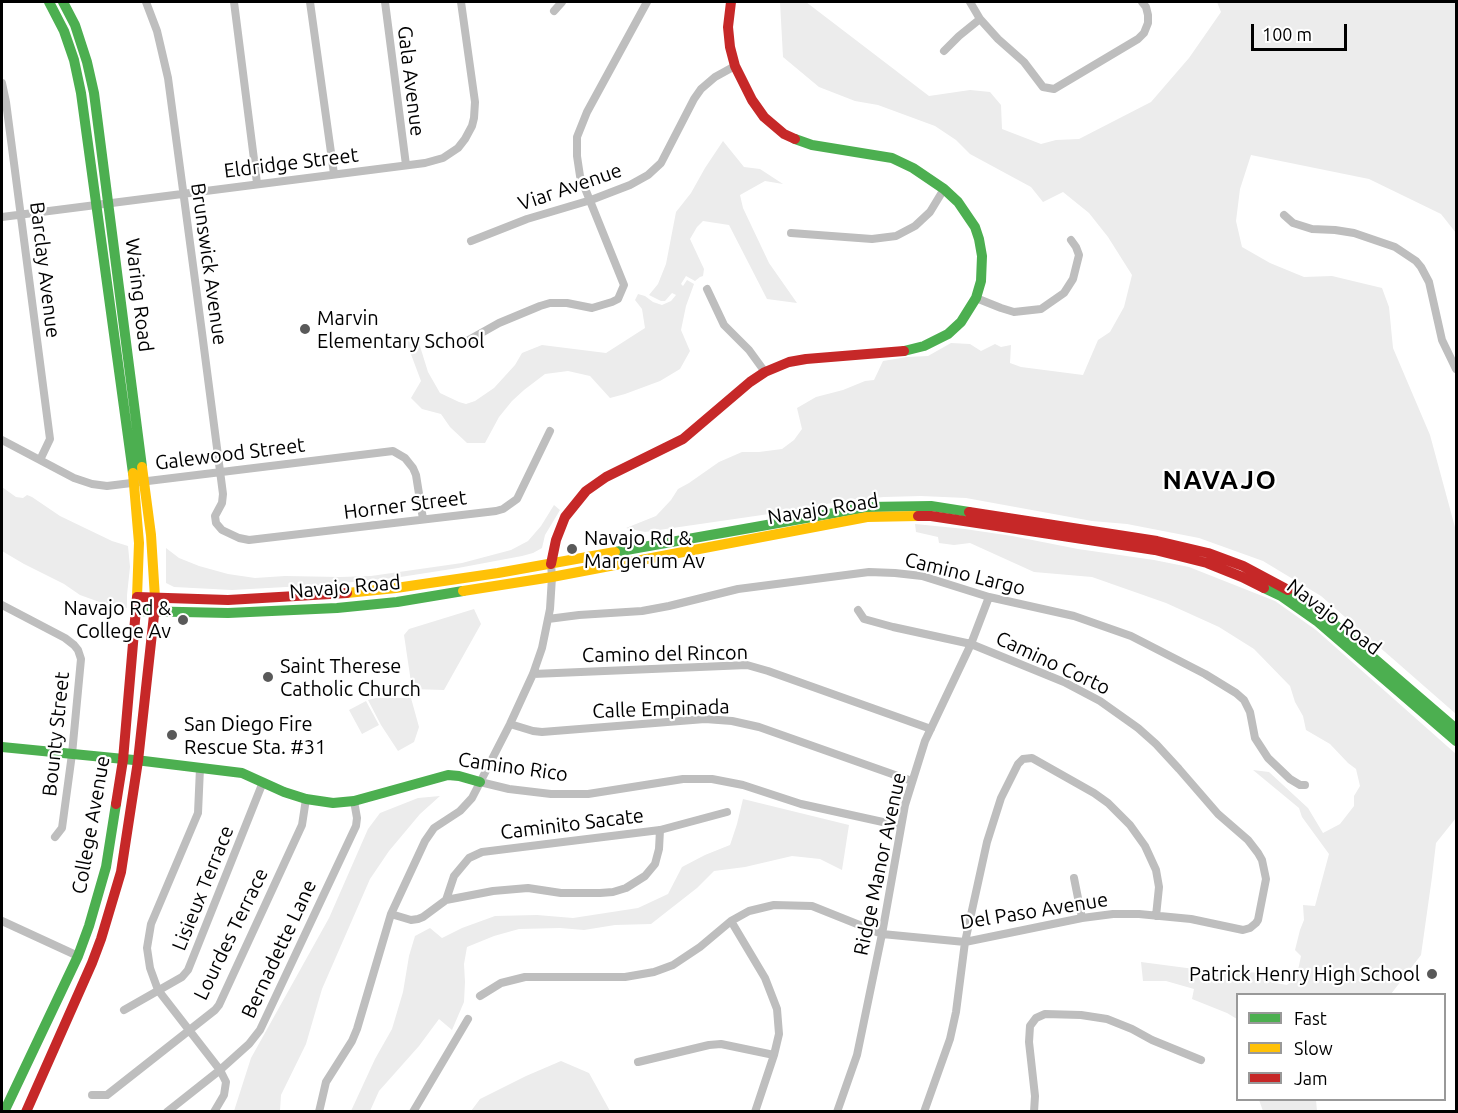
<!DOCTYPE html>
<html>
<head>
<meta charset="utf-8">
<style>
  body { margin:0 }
  #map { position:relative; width:1458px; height:1113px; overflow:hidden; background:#fff; font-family:Ubuntu,sans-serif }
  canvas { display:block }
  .frame { position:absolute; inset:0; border:3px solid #000; pointer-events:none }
  .legend { position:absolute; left:1236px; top:993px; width:210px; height:108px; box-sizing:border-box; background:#fff; border:2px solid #999; margin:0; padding:8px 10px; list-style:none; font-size:18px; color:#000 }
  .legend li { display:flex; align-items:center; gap:12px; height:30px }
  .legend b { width:30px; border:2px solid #999 }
  .scale { position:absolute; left:1251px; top:24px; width:96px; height:27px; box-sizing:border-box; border:3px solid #000; border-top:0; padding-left:8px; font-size:18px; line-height:21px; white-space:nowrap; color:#000; -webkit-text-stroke:4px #fff; paint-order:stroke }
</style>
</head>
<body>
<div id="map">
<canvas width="1458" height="1113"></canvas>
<div class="frame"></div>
<ul class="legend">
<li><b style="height:8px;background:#4caf50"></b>Fast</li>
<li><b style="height:8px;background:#ffc107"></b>Slow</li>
<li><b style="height:8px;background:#c62828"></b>Jam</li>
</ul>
<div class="scale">100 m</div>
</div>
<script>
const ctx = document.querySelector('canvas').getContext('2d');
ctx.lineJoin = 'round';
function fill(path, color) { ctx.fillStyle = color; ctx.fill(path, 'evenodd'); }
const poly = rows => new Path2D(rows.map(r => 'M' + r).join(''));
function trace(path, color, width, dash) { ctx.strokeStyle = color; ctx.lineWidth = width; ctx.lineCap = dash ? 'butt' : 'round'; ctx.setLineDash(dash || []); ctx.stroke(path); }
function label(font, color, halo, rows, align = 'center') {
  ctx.font = font + ' Ubuntu,sans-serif'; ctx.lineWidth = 4.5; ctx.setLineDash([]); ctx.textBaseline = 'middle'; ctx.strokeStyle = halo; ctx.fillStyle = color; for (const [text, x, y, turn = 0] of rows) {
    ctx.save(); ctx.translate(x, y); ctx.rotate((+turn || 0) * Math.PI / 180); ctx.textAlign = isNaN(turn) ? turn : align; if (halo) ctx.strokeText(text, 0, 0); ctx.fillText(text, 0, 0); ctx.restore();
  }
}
fill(poly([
  [780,2,806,2,929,96,970,90,990,92,1001,105,1002,129,1041,144,1056,140,1079,139,1151,102,1189,58,1221,12,1217,2,1456,2,1456,233,1441,214,1369,179,1251,155,1240,189,1236,221,1242,247,1270,263,1304,277,1332,276,1382,288,1389,307,1393,348,1430,435,1456,531,1456,714,1321,596,1263,561,1199,538,1127,524,1092,521,966,498,921,496,884,497,849,500,769,514,645,532,626,528,656,516,671,500,678,489,689,483,719,462,742,452,759,452,782,449,794,440,802,429,797,408,816,397,843,390,865,381,874,380,883,361,907,357,928,356,951,343,970,344,981,351,995,344,1001,347,1011,345,1010,363,1021,367,1083,375,1098,340,1110,332,1124,307,1132,275,1108,237,1089,213,1063,192,1043,202,1031,187,970,154,956,140,935,126,878,105,855,101,819,87,783,57],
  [723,141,744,167,760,169,783,184,765,181,740,195,743,208,769,263,797,303,767,299,729,225,703,221,697,227,690,239,704,269,703,276,700,277,695,281,686,276,681,284,683,286,687,280,694,284,686,306,681,330,690,351,680,369,660,381,625,394,610,398,590,376,568,371,545,374,524,390,512,401,499,417,485,443,467,443,450,427,441,414,422,409,411,398,421,381,406,341,419,343,428,372,440,393,459,402,466,404,475,401,494,388,515,365,522,353,542,345,606,353,645,328,642,309,635,300,638,294,645,296,653,302,662,305,671,301,676,295,672,293,665,301,661,301,649,295,658,284,666,264,676,212,691,193,705,168],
  [2,487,16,497,23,498,27,495,32,497,60,516,87,529,112,541,128,546,130,567,127,595,127,608,105,604,80,595,64,584,24,564,2,551],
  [554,505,560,510,545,535,542,548,533,553,522,556,458,568,394,578,322,585,232,590,174,587,166,583,166,548,179,558,199,566,228,574,255,578,285,576,340,577,371,576,462,563,511,550,528,541,541,526],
  [915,524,965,529,1012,536,1078,549,1154,560,1189,567,1275,601,1316,630,1456,754,1456,818,1436,843,1432,877,1421,955,1391,994,1238,994,1237,1019,1227,1013,1192,999,1194,989,1166,981,1143,981,1141,962,1202,970,1264,973,1271,982,1287,985,1297,975,1301,956,1295,950,1300,930,1304,920,1303,905,1315,906,1329,854,1302,817,1299,808,1253,770,1269,772,1308,808,1323,833,1340,824,1354,806,1354,796,1360,786,1356,769,1348,763,1330,744,1306,730,1303,716,1295,702,1290,686,1254,649,1219,627,1166,603,1092,577,1034,572,970,543,954,545,939,543,938,537,916,532],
  [474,609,481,624,444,690,412,689,404,635,409,629],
  [376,698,411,698,419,727,414,742,398,751,381,725,368,700],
  [366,701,379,725,362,734,349,710],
  [440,796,420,814,389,851,370,879,322,989,306,1044,281,1095,280,1111,234,1111,251,1058,329,918,368,829,380,813,418,798],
  [743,799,849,825,842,870,820,859,792,856,745,867,714,871,697,888,651,924,615,925,584,930,560,928,519,929,494,936,467,947,464,964,465,982,464,1002,452,1030,439,1019,419,1046,379,1091,370,1111,351,1111,375,1059,392,1029,403,992,409,956,415,936,430,928,442,938,462,928,495,916,537,915,573,918,638,908,668,894,682,867,705,855,730,845,737,824],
  [561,1061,589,1073,610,1111,471,1111,480,1099,526,1076],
  [1259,1100,1316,1100,1317,1111,1263,1111]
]), '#ececec');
trace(poly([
  [146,2,157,31,168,78,201,325,223,494,222,503,215,516,216,523,222,530,239,538,249,540,496,511,503,509,517,499,550,431],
  [234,2,257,183],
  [310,2,334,174],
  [385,2,406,165],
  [970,2,980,19,998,39,1024,62,1043,87,1054,89,1138,39,1144,33,1148,23,1148,15,1146,7,1142,2],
  [554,11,562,2],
  [944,51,959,36,980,19],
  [2,83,6,102,50,439,40,460],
  [1284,215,1293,223,1312,229,1335,230,1354,233,1395,247,1416,261,1421,267,1429,282,1442,340,1456,369],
  [2,217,425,163,443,158,458,148,465,139,472,126,474,118,475,102,461,2],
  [791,233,872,239,896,236,915,226,930,212,944,189],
  [471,241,527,219,591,200,630,185,648,175,661,163,694,99,701,89,715,77,735,66],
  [707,289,724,325,749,350,765,372],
  [976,298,1001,308,1014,312,1041,309,1064,293,1073,279,1079,255,1076,247,1071,240],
  [467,341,499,323,540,306,550,303,567,303,592,308,612,302,618,299,624,285,580,176,577,156,577,137,587,112,647,2],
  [2,440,74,478,92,484,107,486,393,451,405,458,413,468,416,475,423,519],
  [2,605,65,638,74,645,78,650,81,659,72,754,62,828,55,837],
  [548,619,579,615,642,611,669,606,738,589,869,572,895,573,922,576,989,597,1074,616,1131,636,1205,674,1236,693,1244,700,1250,712,1255,738,1268,758,1290,779,1300,785,1305,785],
  [533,674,747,665,768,671,931,729],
  [510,724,533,731,542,732,705,719,732,721,759,727,912,781],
  [200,768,198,813,151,924,147,948,150,968,158,990,220,1070,226,1082,224,1095,214,1112],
  [480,782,509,789,551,794,588,794,683,779,712,779,743,785,801,804,901,826],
  [1074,878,1082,918],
  [446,900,454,876,469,858,482,852,660,830,727,812],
  [391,914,411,920,418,919,423,917,446,900,493,891,528,888,561,893,600,893,613,892,626,888,645,876,655,864,659,849,660,830],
  [2,921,78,956],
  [731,921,765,978,777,1009,779,1034,774,1055,755,1112],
  [480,996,501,983,525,977,625,977,654,972,673,965,700,947,731,921,749,911,774,905,812,906,882,934,965,942,1082,918,1113,914,1139,914,1191,919,1243,930,1250,928,1256,923,1258,920,1266,879,1262,860,1258,853,1248,840,1218,814,1179,769,1156,744,1138,728,1100,701,1064,682,971,644,893,627,864,619,858,610],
  [124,1010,182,977,188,970,263,782],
  [638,1062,709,1045,721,1044,774,1055],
  [92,1095,107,1095,215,1010,219,1005,302,825,306,799],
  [167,1112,220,1070,249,1044,260,1030,356,826,357,818,354,801],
  [319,1112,326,1082,352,1041,357,1029,391,914,425,841,434,828,460,811,472,798,510,724,533,674,542,648,550,609,552,577,551,564],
  [413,1112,468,1019],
  [837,1112,857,1055,882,934,905,805,925,741,971,644,989,597],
  [924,1112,950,1039,956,1012,965,942,987,842,1001,798,1018,764,1023,759,1032,758,1094,793,1108,803,1130,825,1145,846,1156,870,1159,887,1156,916],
  [1034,1112,1035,1096,1029,1042,1030,1026,1036,1018,1045,1014,1081,1015,1107,1019,1132,1029,1152,1040,1201,1060]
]), '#bebebe', 8);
trace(poly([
  [49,2,64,31,74,60,81,93,133,473],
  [63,2,75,25,87,62,94,93,142,467],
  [795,139,812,145,892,158,913,168,944,189,958,202,975,227,979,239,982,256,981,281,976,298,961,322,948,334,924,346,904,351],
  [615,552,868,507,931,506,969,512],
  [1264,588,1281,596,1318,622,1456,741],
  [1288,590,1319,611,1456,729],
  [137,611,228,613,337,608,397,602,463,591],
  [2,747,144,761,242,773,284,792,306,799,333,803,354,801,448,775,459,776,480,782],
  [4,1112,78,956,89,926,106,867,116,804]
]), '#4caf50', 10);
trace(poly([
  [142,467,151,535,155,598],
  [133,473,139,543,137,597],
  [463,591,552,577,867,517,918,516],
  [347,593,396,588,498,573,615,552]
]), '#ffc107', 10);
trace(poly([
  [731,2,728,27,730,47,735,66,752,100,764,117,784,134,795,139],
  [969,512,1157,541,1208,553,1243,566,1288,590],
  [918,516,931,516,1155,550,1207,563,1242,577,1264,588],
  [551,564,556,540,565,517,586,491,606,477,683,439,750,382,765,372,789,362,806,359,904,351],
  [116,804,123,760,137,597,228,600,347,593],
  [26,1112,92,963,101,939,121,872,138,761,155,606]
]), '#c62828', 10);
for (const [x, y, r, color] of [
  [305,329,6,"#595959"],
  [572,549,6,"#595959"],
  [183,620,6,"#595959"],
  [268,677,6,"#595959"],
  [172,735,6,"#595959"],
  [1432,974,6,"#595959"]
]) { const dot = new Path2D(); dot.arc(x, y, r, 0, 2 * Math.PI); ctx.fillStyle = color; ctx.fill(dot); trace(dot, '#fff', 2); }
label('20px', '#000', '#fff', [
  ["Gala Avenue",411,81,83],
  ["Eldridge Street",291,163,-7],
  ["Viar Avenue",570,187,-19],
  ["Brunswick Avenue",209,264,82],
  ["Barclay Avenue",45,270,83],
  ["Waring Road",139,295,83],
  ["Galewood Street",230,454,-7],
  ["Horner Street",405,505,-7],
  ["Navajo Road",823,509,-9],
  ["Camino Largo",965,574,14],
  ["Navajo Road",345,587,-5],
  ["Navajo Road",1334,617,37],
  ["Camino del Rincon",665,654,-1],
  ["Camino Corto",1053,663,25],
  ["Calle Empinada",661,709,-2],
  ["Bounty Street",56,734,-84],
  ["Camino Rico",513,767,8],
  ["Caminito Sacate",572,824,-7],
  ["College Avenue",91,825,-80],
  ["Ridge Manor Avenue",880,864,-78],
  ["Lisieux Terrace",203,888,-68],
  ["Del Paso Avenue",1034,911,-9],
  ["Lourdes Terrace",231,934,-64],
  ["Bernadette Lane",279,949,-65]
]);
label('20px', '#000', '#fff', [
  ["Marvin",317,318],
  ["Elementary School",317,341],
  ["Navajo Rd &",584,538],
  ["Margerum Av",584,561],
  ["Navajo Rd &",171,608,"right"],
  ["College Av",171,631,"right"],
  ["Saint Therese",280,666],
  ["Catholic Church",280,689],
  ["San Diego Fire",184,724],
  ["Rescue Sta. #31",184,747],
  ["Patrick Henry High School",1420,974,"right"]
], 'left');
ctx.letterSpacing = '1.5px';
label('bold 26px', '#000', '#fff', [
  ["NAVAJO",1220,480]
]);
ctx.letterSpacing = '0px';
</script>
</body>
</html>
